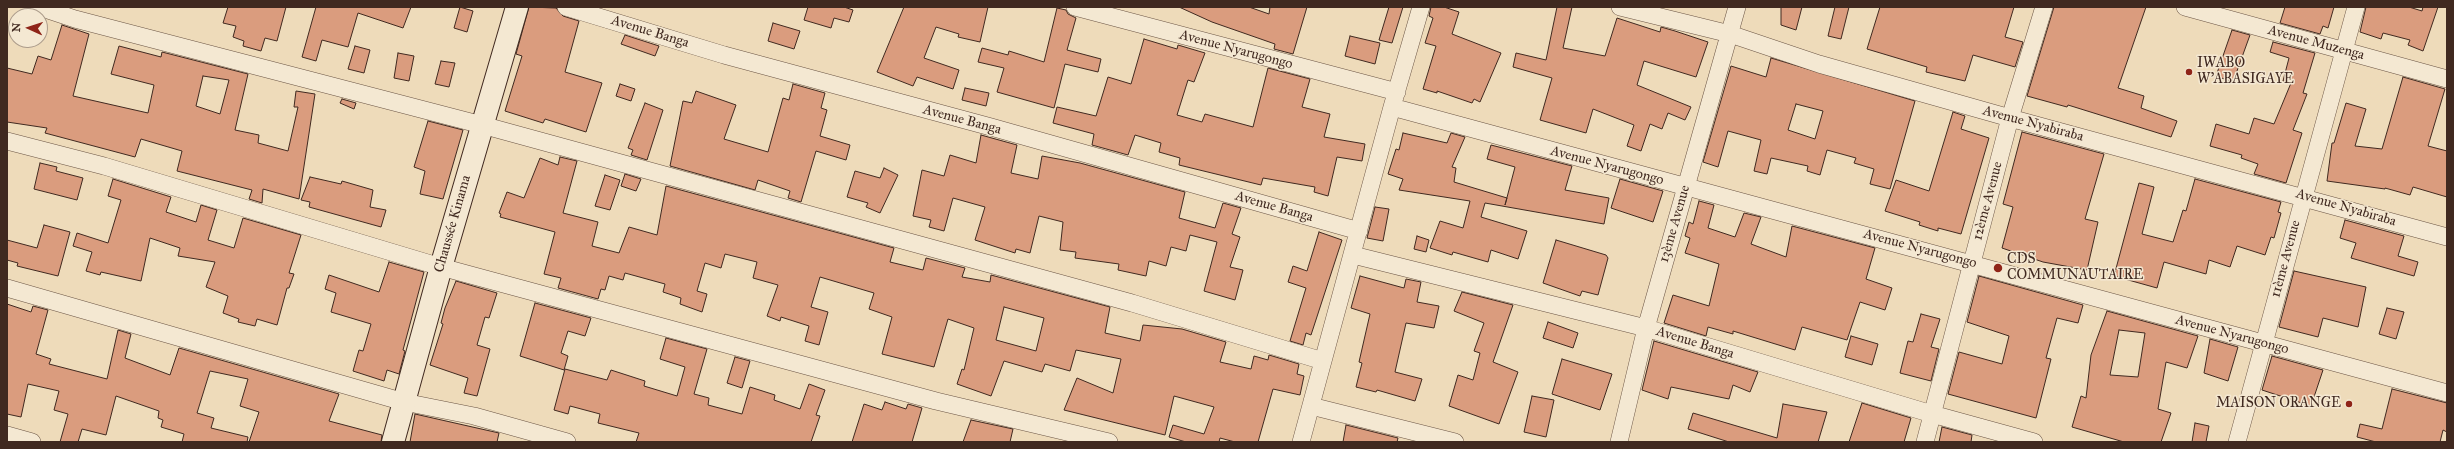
<!DOCTYPE html>
<html>
<head>
<meta charset="utf-8">
<style>
  body { margin:0 }
  #map { position:relative; width:2454px; height:449px; overflow:hidden; background:#eedbba; font-family:"IM FELL Great Primer",serif }
  canvas { display:block }
  .frame { position:absolute; inset:0; border:8px solid #402920; pointer-events:none }
  .north { position:absolute; left:8px; top:8px; width:40px; height:40px; box-sizing:border-box; background:#f4e8d2; border:1px solid #ac9c8b; border-radius:50%; rotate:273deg; font-size:11px; font-weight:700; line-height:16px; text-align:center; color:#402920 }
  .north::after { content:''; display:block; margin:auto; width:14px; height:18px; background:#8f2418; clip-path:polygon(50% 0,100% 100%,50% 72%,0 100%) }
</style>
</head>
<body>
<div id="map">
<canvas width="2454" height="449"></canvas>
<div class="frame"></div>
<div class="north">N</div>
</div>
<script>
const c = document.querySelector('canvas').getContext('2d');
c.lineJoin = 'round';
function paint(path, color) { c.fillStyle = color; c.fill(path, 'evenodd'); }
const poly = rows => new Path2D(rows.map(r => 'M' + r).join(''));
function strokePath(path, color, width, dash) { c.strokeStyle = color; c.lineWidth = width; c.lineCap = dash ? 'butt' : 'round'; c.setLineDash(dash || []); c.stroke(path); }
function drawText(font, color, halo, rows, align = 'center') {
  c.font = font + ' "IM FELL Great Primer",serif'; c.lineWidth = 3; c.setLineDash([]); c.textBaseline = 'middle'; c.strokeStyle = halo; c.fillStyle = color; for (const [text, x, y, turn = 0] of rows) {
    c.save(); c.translate(x, y); c.rotate((+turn || 0) * Math.PI / 180); c.textAlign = isNaN(turn) ? turn : align; if (halo) c.strokeText(text, 0, 0); c.fillText(text, 0, 0); c.restore();
  }
}
const building = poly([
  [228,7,286,7,277,41,265,38,261,51,243,46,244,41,233,37,236,26,223,23,228,7],
  [316,7,411,7,403,28,358,13,348,47,322,40,316,61,302,57,316,7],
  [460,7,473,11,467,32,454,28,460,7],
  [529,7,556,8,563,16,579,21,565,72,602,83,586,132,545,119,543,123,505,111,522,56,516,54,529,7],
  [808,7,844,7,853,10,849,22,834,18,831,28,804,20,808,7],
  [904,7,988,7,980,42,958,37,959,34,936,27,924,58,959,70,953,89,917,77,913,86,877,72,904,7],
  [1179,7,1249,7,1269,14,1270,7,1307,7,1293,54,1274,49,1275,44,1212,22,1179,7],
  [1389,7,1403,7,1392,43,1379,40,1389,7],
  [1431,7,1444,7,1459,12,1452,34,1501,53,1480,102,1474,99,1472,103,1437,91,1437,93,1423,89,1436,46,1425,43,1433,18,1429,16,1431,7],
  [1557,7,1572,7,1563,48,1605,56,1617,18,1660,32,1661,27,1675,31,1708,42,1696,77,1644,61,1637,85,1691,107,1685,120,1668,113,1662,129,1650,124,1641,151,1627,146,1634,125,1593,109,1586,133,1540,120,1552,78,1513,67,1516,53,1546,60,1557,7],
  [1781,7,1802,7,1796,30,1781,25,1781,7],
  [1835,7,1849,7,1841,39,1828,36,1835,7],
  [1880,7,2014,7,2005,37,2023,42,2015,67,1973,55,1965,81,1926,72,1927,67,1867,49,1880,7],
  [2054,7,2146,7,2118,88,2144,96,2141,108,2177,121,2171,137,2068,105,2067,107,2027,96,2054,7],
  [2285,7,2334,7,2328,28,2323,26,2320,34,2280,23,2285,7],
  [2366,7,2409,7,2422,11,2423,7,2438,7,2423,51,2408,45,2410,40,2383,33,2381,39,2360,32,2366,7],
  [1057,8,1066,10,1068,14,1076,18,1067,50,1101,59,1098,72,1065,64,1054,108,997,92,1004,68,978,62,982,48,1008,55,1009,51,1044,62,1057,8],
  [773,23,800,31,794,49,768,41,773,23],
  [62,25,89,34,73,96,148,113,154,85,111,74,119,46,161,57,162,52,248,74,235,130,259,135,258,143,288,151,298,107,294,107,296,91,315,94,299,199,263,189,262,203,249,199,252,190,177,171,182,151,141,139,135,157,45,133,47,128,7,122,7,68,32,74,38,56,51,60,62,25],
  [203,76,229,80,220,114,196,106,203,76],
  [2232,30,2250,35,2233,82,2216,76,2232,30],
  [625,35,659,46,655,56,621,44,625,35],
  [1350,36,1380,43,1375,64,1345,56,1350,36],
  [1144,39,1177,49,1178,45,1205,53,1194,82,1188,80,1177,115,1202,122,1205,114,1253,127,1268,68,1310,79,1302,107,1330,114,1324,137,1365,144,1362,161,1337,157,1328,196,1314,192,1315,187,1263,178,1261,185,1179,165,1180,158,1159,152,1161,143,1135,135,1128,155,1092,145,1094,134,1053,123,1057,107,1096,116,1108,77,1131,84,1144,39],
  [2273,42,2315,53,2303,93,2307,94,2293,130,2302,133,2286,183,2254,174,2258,164,2241,158,2242,155,2210,146,2216,124,2249,134,2254,118,2274,124,2291,83,2283,81,2289,58,2270,52,2273,42],
  [355,46,370,50,364,73,348,69,355,46],
  [398,53,414,56,409,81,394,78,398,53],
  [1771,58,1915,101,1890,189,1870,184,1874,169,1854,163,1856,158,1827,150,1820,175,1807,171,1808,166,1771,158,1767,174,1754,171,1761,140,1728,131,1718,167,1703,162,1731,66,1766,77,1771,58],
  [1796,104,1823,111,1815,139,1788,130,1796,104],
  [441,61,455,63,449,87,435,84,441,61],
  [2403,77,2445,89,2428,146,2447,151,2447,197,2413,187,2410,195,2385,188,2385,189,2327,181,2332,143,2334,143,2346,103,2366,109,2355,146,2382,149,2403,77],
  [620,84,635,89,631,101,616,96,620,84],
  [793,84,825,93,821,108,827,110,820,136,850,145,846,160,816,151,801,202,788,198,790,191,758,180,755,190,670,166,683,101,692,103,696,91,736,105,724,139,768,152,783,98,789,100,793,84],
  [965,88,989,93,986,106,962,100,965,88],
  [342,99,356,103,354,109,340,103,342,99],
  [645,103,663,110,647,160,631,155,633,150,628,148,645,103],
  [1953,112,1965,116,1961,129,1989,138,1961,234,1938,228,1938,231,1919,225,1920,222,1885,211,1896,180,1929,191,1953,112],
  [428,121,463,130,443,199,420,194,425,171,414,167,428,121],
  [2022,132,2104,154,2085,219,2098,222,2087,270,2043,262,2002,248,2013,207,2003,204,2022,132],
  [1403,133,1447,143,1451,133,1465,137,1452,167,1456,168,1454,182,1507,198,1505,205,1515,167,1487,159,1491,145,1572,166,1565,190,1609,198,1604,224,1485,203,1481,217,1527,231,1518,259,1491,250,1488,262,1453,252,1452,255,1430,248,1440,221,1463,228,1470,201,1399,190,1403,179,1388,174,1396,149,1399,150,1403,133],
  [981,135,1017,145,1011,173,1038,179,1042,156,1080,163,1185,192,1179,218,1215,228,1223,203,1241,208,1232,234,1240,237,1230,267,1243,270,1235,300,1204,291,1217,242,1190,235,1186,251,1171,247,1166,266,1149,261,1146,276,1118,270,1119,264,1075,258,1076,252,1060,250,1063,222,1039,216,1030,253,1016,249,1015,253,975,240,985,207,953,198,944,231,929,227,931,220,913,216,922,170,944,176,950,155,976,163,981,135],
  [560,157,577,161,563,213,598,222,592,246,619,253,629,227,657,235,666,186,894,248,890,262,923,270,926,258,965,268,962,277,990,282,991,275,1110,307,1105,333,1140,341,1143,325,1182,329,1226,342,1220,362,1251,369,1254,356,1268,360,1269,355,1299,364,1297,374,1304,376,1300,395,1273,389,1258,442,1235,442,1220,438,1219,442,1186,442,1169,437,1173,425,1204,434,1214,407,1174,396,1165,435,1064,410,1077,378,1113,393,1121,359,1076,350,1070,371,1045,364,1042,372,1004,361,991,396,957,384,962,369,964,370,974,328,948,319,934,367,882,354,892,317,869,309,874,293,820,277,811,307,828,312,819,345,805,341,809,326,781,317,780,321,767,316,778,285,753,278,757,262,725,254,721,268,705,263,697,291,707,294,702,312,680,304,681,298,663,292,665,284,625,273,623,280,609,276,605,290,601,289,598,299,558,288,561,278,544,274,555,232,500,217,501,214,499,213,507,192,524,198,540,158,558,165,560,157],
  [1004,307,1044,318,1036,351,996,340,1004,307],
  [40,163,57,167,56,171,83,178,77,200,34,189,40,163],
  [884,168,898,175,880,213,866,207,868,203,847,197,855,171,880,178,884,168],
  [625,174,641,179,636,191,621,186,625,174],
  [605,175,620,180,610,210,595,206,605,175],
  [310,177,341,184,342,181,373,190,370,207,386,210,381,227,309,207,310,202,301,200,310,177],
  [113,179,171,197,166,212,196,222,201,205,217,210,208,240,234,248,243,218,301,235,289,273,294,274,289,288,287,288,277,325,257,319,255,326,238,322,239,319,223,313,228,296,206,287,215,262,178,256,180,248,150,238,141,281,101,272,100,275,86,271,92,252,73,246,77,233,108,243,121,200,108,196,113,179],
  [1620,179,1663,191,1653,222,1611,208,1620,179],
  [2195,179,2281,202,2278,212,2281,213,2274,238,2271,237,2265,255,2237,246,2230,267,2209,260,2206,274,2164,262,2157,288,2114,276,2139,183,2154,187,2142,234,2173,242,2183,210,2186,211,2195,179],
  [1699,201,1714,205,1708,228,1735,237,1744,213,1761,217,1751,244,1786,257,1792,226,1875,248,1866,279,1892,288,1885,310,1860,302,1847,340,1802,327,1795,350,1733,331,1733,334,1708,327,1706,336,1664,323,1673,295,1709,306,1719,264,1685,253,1690,238,1685,236,1689,222,1693,224,1699,201],
  [1375,207,1389,209,1383,241,1367,238,1375,207],
  [2345,220,2404,236,2398,256,2418,262,2414,276,2351,258,2356,243,2340,238,2345,220],
  [44,225,70,232,58,276,17,266,18,263,7,260,7,240,37,248,44,225],
  [1319,232,1342,240,1311,335,1306,333,1303,345,1290,341,1306,288,1288,282,1293,266,1307,271,1319,232],
  [1417,236,1429,240,1426,252,1414,249,1417,236],
  [1556,240,1606,255,1608,258,1598,295,1582,291,1580,296,1543,283,1556,240],
  [389,262,424,272,403,350,405,351,399,374,387,370,384,381,353,371,359,350,363,351,371,324,331,312,336,293,325,289,329,275,379,292,389,262],
  [2294,271,2366,287,2358,327,2323,318,2318,337,2279,327,2294,271],
  [1360,276,1404,288,1406,279,1421,282,1417,302,1439,306,1434,328,1406,323,1395,372,1422,379,1415,401,1377,390,1376,392,1356,387,1362,363,1359,362,1370,314,1351,308,1360,276],
  [1979,276,2083,305,2078,323,2057,318,2046,358,2051,359,2036,418,1948,394,1959,352,2002,364,2009,336,1967,322,1979,276],
  [456,281,497,293,489,318,485,317,477,345,490,349,477,396,464,393,468,378,430,365,443,324,441,323,445,308,456,281],
  [1462,292,1513,305,1493,362,1518,372,1499,424,1449,406,1458,375,1473,380,1480,353,1474,351,1484,323,1454,311,1462,292],
  [535,303,591,318,585,336,568,331,561,353,568,356,564,370,520,356,535,303],
  [7,304,31,312,33,306,48,310,36,354,51,359,49,364,107,379,118,330,131,334,125,358,170,375,179,348,339,394,329,421,382,435,381,442,249,442,259,412,240,406,248,379,210,371,197,413,214,418,211,428,248,437,247,442,182,442,184,434,161,427,163,420,158,418,159,411,116,396,106,435,82,429,78,442,60,442,68,414,54,410,59,391,28,384,21,417,7,414,7,304],
  [2387,308,2404,312,2396,339,2379,334,2387,308],
  [2107,311,2198,336,2187,368,2166,362,2158,409,2171,413,2161,442,2124,442,2072,427,2081,396,2086,398,2091,355,2107,311],
  [2119,330,2145,333,2138,377,2110,375,2119,330],
  [1921,314,1940,319,1931,347,1939,349,1931,381,1900,373,1908,341,1913,342,1921,314],
  [1548,322,1578,333,1573,348,1543,338,1548,322],
  [1851,336,1878,344,1872,365,1845,357,1851,336],
  [666,338,707,349,694,394,709,398,708,405,742,414,750,387,775,395,774,400,800,409,809,384,825,390,816,415,820,416,811,442,636,442,639,433,598,423,600,414,570,406,568,414,554,410,565,369,607,380,611,370,645,381,644,386,677,396,685,367,660,359,666,338],
  [2210,339,2238,347,2228,381,2204,373,2210,339],
  [1654,341,1758,372,1750,392,1733,385,1729,399,1671,387,1668,399,1642,390,1654,341],
  [2272,356,2323,370,2311,406,2262,390,2272,356],
  [735,357,750,361,742,388,727,383,735,357],
  [1562,359,1612,374,1600,410,1552,394,1562,359],
  [2392,389,2447,403,2447,432,2443,430,2440,442,2376,442,2357,437,2360,424,2382,429,2392,389],
  [1532,396,1554,400,1546,437,1524,432,1532,396],
  [885,402,906,409,908,404,922,408,912,442,852,442,864,404,882,410,885,402],
  [1862,403,1911,418,1904,442,1849,442,1862,403],
  [1783,404,1827,412,1818,442,1729,442,1688,429,1693,413,1777,438,1783,404],
  [415,414,499,433,497,442,410,442,415,414],
  [971,420,1013,429,1010,442,963,442,971,420],
  [2195,423,2209,426,2206,442,2192,442,2195,423],
  [1346,425,1398,438,1397,442,1343,442,1346,425],
  [1942,427,1972,435,1971,442,1939,442,1942,427]
]);
paint(building, '#da9c7e');
strokePath(building, '#402920', 1);
const street = poly([
  [39,7,75,19,482,125,1132,303,1323,361],
  [566,7,724,55,991,127,1359,231],
  [1075,7,1397,92],
  [1620,7,1730,34,1819,64,2010,118,2447,237],
  [2185,7,2447,79],
  [1392,107,2447,393],
  [7,141,104,166,441,267,936,401,1109,442],
  [1353,255,1646,328,1932,414,2034,442],
  [7,288,404,402,474,416,567,442],
  [1311,406,1455,442],
  [7,435,32,442],
  [1301,442,1392,107,1421,7],
  [1619,442,1646,328,1737,7],
  [1925,442,2010,118,2044,7],
  [2237,442,2356,7]
]);
const secondary = poly([
  [393,442,441,267,517,7]
]);
strokePath(street, '#6c5646', 18);
strokePath(secondary, '#402920', 24);
strokePath(street, '#f4e8d2', 17);
strokePath(secondary, '#f4e8d2', 22);
for (const [x, y, r, color] of [
  [2189,72,4,"#8f2418"],
  [1998,268,5,"#8f2418"],
  [2349,404,4,"#8f2418"]
]) { const dot = new Path2D(); dot.arc(x, y, r, 0, 2 * Math.PI); c.fillStyle = color; c.fill(dot); strokePath(dot, '#f4e8d2', 1.5); }
drawText('14px', '#402920', '#f4e8d2', [
  ["Avenue Banga",650,32,17],
  ["Avenue Muzenga",2316,43,15],
  ["Avenue Nyarugongo",1236,50,15],
  ["Avenue Banga",962,120,15],
  ["Avenue Nyabiraba",2033,124,15],
  ["Avenue Nyarugongo",1607,166,15],
  ["12ème Avenue",1988,201,-75],
  ["Avenue Banga",1274,207,16],
  ["Avenue Nyabiraba",2346,208,16],
  ["Chaussée Kinama",453,224,-74],
  ["13ème Avenue",1675,224,-74],
  ["Avenue Nyarugongo",1920,249,15],
  ["11ème Avenue",2286,259,-75],
  ["Avenue Nyarugongo",2232,335,15],
  ["Avenue Banga",1695,343,17]
]);
drawText('14px', '#402920', '#f4e8d2', [
  ["IWABO",2197,64],
  ["W'ABASIGAYE",2197,80],
  ["CDS",2007,260],
  ["COMMUNAUTAIRE",2007,276],
  ["MAISON ORANGE",2341,404,"right"]
], 'left');
</script>
</body>
</html>
